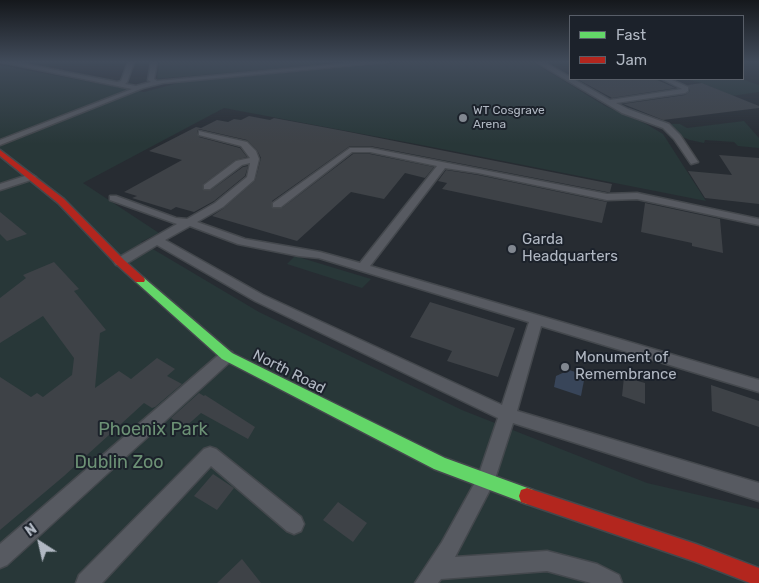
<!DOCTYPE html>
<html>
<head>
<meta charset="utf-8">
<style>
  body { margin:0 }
  #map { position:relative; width:759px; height:583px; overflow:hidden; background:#272c32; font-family:Rubik,sans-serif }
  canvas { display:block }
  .legend { position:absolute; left:569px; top:15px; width:175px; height:65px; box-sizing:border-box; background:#1c222b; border:1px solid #585e68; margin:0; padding:6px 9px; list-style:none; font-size:15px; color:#b1b8c3 }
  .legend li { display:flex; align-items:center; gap:10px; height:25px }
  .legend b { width:25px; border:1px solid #585e68 }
  .north { position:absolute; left:15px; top:518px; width:50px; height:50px; -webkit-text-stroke:4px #1c222b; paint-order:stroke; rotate:325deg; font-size:14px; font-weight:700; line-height:20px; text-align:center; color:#b1b8c3 }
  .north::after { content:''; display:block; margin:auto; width:18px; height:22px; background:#b1b8c3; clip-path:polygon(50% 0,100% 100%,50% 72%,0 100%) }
</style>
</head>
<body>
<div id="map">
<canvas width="759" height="583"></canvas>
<ul class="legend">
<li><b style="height:6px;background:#63d668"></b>Fast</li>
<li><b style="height:6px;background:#b3261e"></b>Jam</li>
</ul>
<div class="north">N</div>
</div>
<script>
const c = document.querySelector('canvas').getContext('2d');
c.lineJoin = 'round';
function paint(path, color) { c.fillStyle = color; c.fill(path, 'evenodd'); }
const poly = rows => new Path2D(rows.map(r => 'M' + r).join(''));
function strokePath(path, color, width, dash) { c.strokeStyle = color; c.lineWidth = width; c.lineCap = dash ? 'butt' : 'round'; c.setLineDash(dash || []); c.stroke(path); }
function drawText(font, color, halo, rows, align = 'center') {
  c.font = font + ' Rubik,sans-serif'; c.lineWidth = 4; c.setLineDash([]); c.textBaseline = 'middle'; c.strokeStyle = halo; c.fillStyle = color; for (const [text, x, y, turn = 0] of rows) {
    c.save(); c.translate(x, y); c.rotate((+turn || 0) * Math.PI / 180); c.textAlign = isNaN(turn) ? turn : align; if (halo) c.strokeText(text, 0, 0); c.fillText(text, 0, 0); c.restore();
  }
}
paint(poly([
  [159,62,315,62,317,65,157,79],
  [404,62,533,62,607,107,646,124,663,134,706,201,432,147,224,108,83,183,159,233,141,242,259,312,462,410,647,483,759,509,759,583,0,583,0,65,144,92,182,82],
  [684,79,742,79,759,85,759,92,732,96,702,83],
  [744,121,759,138,759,148,738,146,734,142,705,140,704,143,690,140,680,136,671,124,680,124,687,128],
  [295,256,371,279,362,288,287,264]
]), '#283738');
paint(poly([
  [569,370,585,375,581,396,554,387,556,376]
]), '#384559');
paint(poly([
  [577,79,655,79,676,88,612,98],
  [702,83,759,106,759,108,663,120,623,104,685,95,690,91,688,85],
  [249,116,270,120,274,118,344,131,612,184,610,192,607,192,370,146,350,146,272,201,272,208,282,208,353,154,370,154,434,167,425,178,405,173,384,199,351,192,297,241,212,216,224,208,255,181,261,158,257,150,247,140,199,129,197,131,199,137,240,148,247,157,235,160,203,184,203,190,211,190,243,167,248,166,245,176,214,201,194,212,176,207,171,210,132,198,137,196,124,192,182,160,149,151,196,127,201,128,217,120,228,122,234,119,241,120],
  [719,155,759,158,759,204,705,198,688,171,732,175],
  [446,170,478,175,607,202,602,223,442,189,447,183,438,181],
  [645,203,720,219,723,253,692,246,692,243,641,232],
  [0,212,27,234,7,241,0,234],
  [54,262,79,289,74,291,106,330,100,333,95,388,119,371,131,379,157,358,175,369,167,376,182,384,155,407,152,408,144,403,64,476,0,530,0,377,31,397,37,393,43,397,72,375,74,358,43,316,0,343,0,298,26,278,23,275],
  [430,302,515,328,498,377,447,361,452,351,410,337],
  [624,377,645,383,645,404,622,396],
  [711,385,759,401,759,427,712,411],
  [199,393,204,396,205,395,255,427,248,439,201,413,184,428,171,418],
  [213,474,234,488,217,510,194,496],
  [338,502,367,523,353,542,323,520],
  [242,559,261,583,217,583]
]), '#3e4247');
const lane = poly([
  [1,62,15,62,117,82,121,81,128,62,134,62,127,82,125,84,136,86,151,82,148,80,151,62,157,62,154,79,157,81,361,62,388,62,163,83,143,88,0,145,0,140,132,89,1,62],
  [536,62,544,62,610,100,682,89,662,79,670,79,688,87,688,91,685,93,616,103,628,109,669,124,680,135,698,162,691,164,674,139,663,128,622,113,536,62],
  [199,131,247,142,256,151,259,159,254,180,223,207,197,222,245,239,320,252,360,263,437,166,370,152,352,152,281,207,273,207,273,203,350,148,370,148,607,194,637,193,759,219,759,225,637,199,607,200,478,173,445,168,370,266,759,380,759,392,541,326,517,411,759,483,759,501,513,423,494,482,455,557,547,551,597,564,619,575,622,583,591,583,547,571,441,579,438,583,415,583,442,542,478,477,498,418,255,301,157,245,124,265,116,265,114,262,116,259,177,224,110,200,110,196,116,196,176,218,187,219,215,203,247,177,250,163,242,165,210,189,204,189,204,185,236,161,250,158,241,146,199,135,199,131],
  [190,226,238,244,299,256,319,258,529,322,502,405,263,295,165,240,190,226],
  [31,174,36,177,34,179,0,190,0,184,31,174],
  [227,351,232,352,234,356,232,360,7,565,0,568,0,544,222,352,227,351],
  [210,447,216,449,301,517,304,524,301,531,294,534,287,531,211,466,102,583,76,583,79,575,204,449,210,447]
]);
const fast = poly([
  [140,277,144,278,232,353,445,458,533,490,535,496,533,502,527,504,434,469,222,359,136,282,135,280,136,278,140,277]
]);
const jam = poly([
  [0,150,64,199,124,260,144,278,145,280,144,282,136,282,116,264,58,203,0,156,0,150],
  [527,488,696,544,759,568,759,583,750,583,696,562,521,502,519,496,521,490,527,488]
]);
strokePath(lane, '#44484d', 3);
strokePath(fast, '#44484d', 3);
strokePath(jam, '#44484d', 3);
paint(lane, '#575a61');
paint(fast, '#63d668');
paint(jam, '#b3261e');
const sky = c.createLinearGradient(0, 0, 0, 144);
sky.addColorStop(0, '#15181c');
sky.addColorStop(0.43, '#414b5a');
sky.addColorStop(1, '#414b5a00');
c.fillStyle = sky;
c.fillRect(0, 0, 759, 144);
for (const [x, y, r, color] of [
  [463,118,5,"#818790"],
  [512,249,5,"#818790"],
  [565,367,5,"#818790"]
]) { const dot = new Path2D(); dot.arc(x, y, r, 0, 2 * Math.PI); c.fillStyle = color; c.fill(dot); strokePath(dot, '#1c222b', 2); }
drawText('12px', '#b1b8c3', '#1c222b', [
  ["WT Cosgrave",473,111],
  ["Arena",473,125]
], 'left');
drawText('15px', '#b1b8c3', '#1c222b', [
  ["Garda",522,240],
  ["Headquarters",522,257],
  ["Monument of",575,358],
  ["Remembrance",575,375]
], 'left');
drawText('15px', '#b1b8c3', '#1c222b', [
  ["North Road",289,372,27]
]);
drawText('18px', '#6c9175', '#1c222b', [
  ["Phoenix Park",153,430],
  ["Dublin Zoo",119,463]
]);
</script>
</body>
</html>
